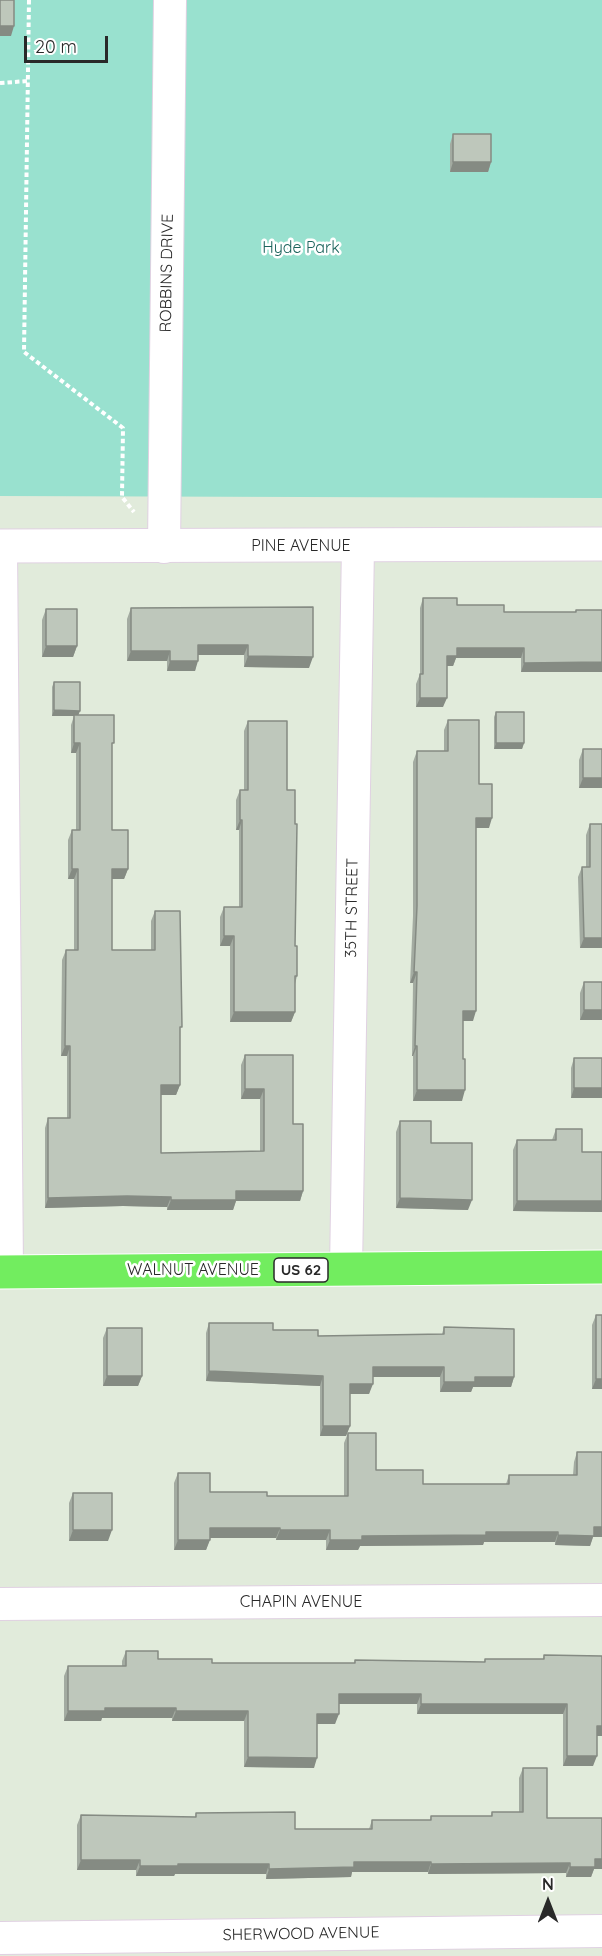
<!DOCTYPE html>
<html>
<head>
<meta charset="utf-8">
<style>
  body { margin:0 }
  #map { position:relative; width:602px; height:1956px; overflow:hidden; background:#e1ebdb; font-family:Quicksand,sans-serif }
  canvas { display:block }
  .north { position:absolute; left:518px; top:1872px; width:60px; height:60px; -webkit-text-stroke:4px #fff; paint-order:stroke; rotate:0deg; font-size:16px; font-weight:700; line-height:24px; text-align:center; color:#292929 }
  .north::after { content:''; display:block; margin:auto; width:21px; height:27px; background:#292929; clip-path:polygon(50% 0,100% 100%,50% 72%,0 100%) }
  .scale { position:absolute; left:24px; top:36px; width:84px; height:27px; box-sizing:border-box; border:3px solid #292929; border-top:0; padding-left:8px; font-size:18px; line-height:21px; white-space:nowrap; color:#292929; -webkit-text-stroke:4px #fff; paint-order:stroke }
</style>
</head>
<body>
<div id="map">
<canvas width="602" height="1956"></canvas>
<div class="north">N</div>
<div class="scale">20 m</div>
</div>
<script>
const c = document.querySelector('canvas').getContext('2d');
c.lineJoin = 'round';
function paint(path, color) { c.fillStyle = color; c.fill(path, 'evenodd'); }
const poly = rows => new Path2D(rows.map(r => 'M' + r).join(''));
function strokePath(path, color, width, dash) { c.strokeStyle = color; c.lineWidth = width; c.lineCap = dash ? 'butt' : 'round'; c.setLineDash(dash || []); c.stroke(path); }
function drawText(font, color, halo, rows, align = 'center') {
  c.font = font + ' Quicksand,sans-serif'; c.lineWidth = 5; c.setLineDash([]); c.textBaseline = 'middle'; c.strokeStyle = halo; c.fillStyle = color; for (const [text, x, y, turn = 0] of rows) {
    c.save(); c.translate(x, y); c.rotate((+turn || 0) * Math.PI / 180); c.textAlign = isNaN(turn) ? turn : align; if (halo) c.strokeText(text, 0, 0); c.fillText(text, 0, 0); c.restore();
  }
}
paint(poly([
  [0,0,602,0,602,498,0,496]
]), '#99e1cf');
const minor = poly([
  [1,546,7,1271],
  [164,547,170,0],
  [346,1269,358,546],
  [0,1604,602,1600],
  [0,1938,602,1931]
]);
const secondary = poly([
  [0,546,602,544]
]);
const primary = poly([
  [0,1272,602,1267]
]);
strokePath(minor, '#e0d1e2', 34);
strokePath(secondary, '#e0d1e2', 35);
strokePath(primary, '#fff', 35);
strokePath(poly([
  [29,0,24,352,123,428,122,497,134,512],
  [0,83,28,81]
]), '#fff', 4, [4.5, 3]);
strokePath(minor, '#fff', 32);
strokePath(secondary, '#fff', 33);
strokePath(primary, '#72ed5f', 33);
paint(poly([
  [453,134,491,162,488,172,450,172,450,144],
  [423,598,457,605,504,612,575,612,576,610,602,610,602,672,521,672,521,658,456,658,453,666,447,666,443,707,416,707,416,684,420,674,420,608],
  [313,607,309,668,244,667,244,655,198,655,195,671,167,671,167,661,127,661,127,619,131,608],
  [46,609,77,646,73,657,42,657,42,620],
  [54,682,78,715,112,749,112,830,128,869,124,879,112,879,112,950,151,950,151,921,155,911,180,1032,180,1085,176,1095,161,1095,161,1153,260,1151,260,1099,241,1099,241,1065,245,1055,293,1124,303,1191,300,1201,236,1201,233,1210,167,1210,167,1207,123,1206,45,1208,45,1128,48,1118,67,1118,67,1056,61,1056,62,960,66,950,74,950,74,879,68,879,68,840,72,830,76,830,76,753,71,753,71,725,74,716,52,716,52,687],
  [496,712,524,743,522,749,494,749,494,717],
  [448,720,479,784,489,828,476,828,473,1021,463,1021,462,1101,413,1101,413,1056,412,1056,413,983,410,983,413,916,413,762,417,751,444,751,444,730],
  [248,721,287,790,295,946,297,976,295,984,295,1012,291,1022,230,1022,230,946,220,946,220,917,224,907,239,907,239,830,236,830,236,800,240,790,244,790,244,731],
  [583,749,602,788,579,788,579,760],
  [590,824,602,948,580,948,578,877,582,867,586,867,586,835],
  [584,982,602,1020,580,1020,580,993],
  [574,1058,602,1098,571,1098,571,1068],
  [400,1121,468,1210,396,1208,396,1132],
  [556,1129,582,1152,602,1152,602,1212,513,1211,513,1150,517,1140,552,1140],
  [596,1315,602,1389,592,1389,592,1325],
  [209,1323,318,1336,442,1334,444,1327,514,1377,511,1387,473,1387,471,1392,440,1392,440,1377,373,1377,369,1394,350,1394,350,1426,346,1436,320,1436,320,1386,206,1381,206,1333],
  [107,1328,142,1376,138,1386,103,1386,103,1338],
  [348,1433,376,1470,423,1484,506,1484,509,1475,573,1475,574,1462,577,1452,602,1537,593,1537,590,1546,555,1545,555,1542,484,1542,483,1545,360,1546,358,1550,326,1550,326,1540,276,1540,276,1538,210,1538,206,1550,174,1550,174,1483,178,1473,210,1492,267,1496,344,1496,344,1443],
  [73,1493,108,1541,69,1541,69,1503],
  [126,1651,158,1659,212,1663,354,1663,355,1660,484,1662,485,1659,543,1659,544,1655,602,1736,597,1736,593,1766,563,1766,563,1714,417,1714,417,1704,339,1704,335,1724,317,1724,314,1768,244,1767,244,1721,172,1721,172,1718,102,1718,101,1721,64,1721,64,1676,68,1666,122,1666,122,1661],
  [523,1768,547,1818,602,1818,602,1869,594,1869,591,1877,566,1877,566,1873,428,1874,428,1872,352,1872,351,1877,266,1879,266,1874,175,1874,174,1876,136,1876,136,1870,77,1870,77,1825,81,1815,195,1817,196,1813,295,1829,369,1829,372,1820,430,1820,431,1816,491,1816,492,1812,519,1812,519,1778]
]), '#a3aba1');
paint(poly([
  [0,26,14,26,11,36,0,36],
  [453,162,491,162,488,172,450,172],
  [198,645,248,645,244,655,195,655],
  [46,646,77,646,73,657,42,657],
  [457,648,524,648,521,658,456,658,453,666,443,666,447,656],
  [131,651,170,651,167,661,127,661],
  [248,656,313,657,309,668,244,667],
  [170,661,198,661,195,671,167,671],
  [602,662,602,672,521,672,524,663],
  [420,698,447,698,443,707,416,707],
  [54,710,80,711,78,716,52,716],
  [74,743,80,743,76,753,71,753],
  [496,743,524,743,522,749,494,749],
  [583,778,602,778,602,788,579,788],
  [476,818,492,818,489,828,473,828],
  [240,820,242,820,239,830,236,830],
  [72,869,78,869,74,879,68,879],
  [112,869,128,869,124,879,108,879],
  [224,936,234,936,230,946,220,946],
  [584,938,602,938,602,948,580,948],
  [414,972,417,972,413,983,410,983],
  [584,1010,602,1010,602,1020,580,1020],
  [463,1011,476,1011,473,1021,459,1021],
  [234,1012,295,1012,291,1022,230,1022],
  [65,1046,70,1046,67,1056,61,1056],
  [415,1046,417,1046,413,1056,412,1056],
  [161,1085,180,1085,176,1095,157,1095],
  [574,1088,602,1088,602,1098,571,1098],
  [245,1089,264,1089,260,1099,241,1099],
  [417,1090,465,1090,462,1101,413,1101],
  [236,1191,303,1191,300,1201,236,1201,233,1210,167,1210,171,1200],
  [127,1196,171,1197,167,1207,123,1206,45,1208,48,1198],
  [400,1198,472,1200,468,1210,396,1208],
  [517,1201,602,1201,602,1212,513,1211],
  [373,1367,444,1367,440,1377,369,1377],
  [209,1371,323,1376,320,1386,206,1381],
  [107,1376,142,1376,138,1386,103,1386],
  [475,1377,514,1377,511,1387,473,1387,471,1392,440,1392,444,1382],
  [596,1379,602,1379,602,1389,592,1389],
  [350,1384,373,1384,369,1394,346,1394],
  [323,1426,350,1426,346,1436,320,1436],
  [594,1527,602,1527,602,1537,593,1537,590,1546,555,1545,558,1535],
  [210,1528,280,1528,276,1538,206,1538],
  [73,1530,112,1530,108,1541,69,1541],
  [280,1530,330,1530,326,1540,276,1540],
  [486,1532,558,1532,555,1542,484,1542,483,1545,360,1546,358,1550,326,1550,330,1540,362,1536],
  [178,1540,210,1540,206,1550,174,1550],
  [339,1694,421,1694,417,1704,335,1704],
  [421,1704,567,1704,563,1714,417,1714],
  [105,1708,176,1708,172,1718,102,1718,101,1721,64,1721,68,1711],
  [176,1711,248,1711,244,1721,172,1721],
  [317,1714,339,1714,335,1724,314,1724],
  [597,1726,602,1726,602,1736,593,1736],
  [567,1756,597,1756,593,1766,563,1766],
  [248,1757,317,1758,314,1768,244,1767],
  [595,1859,602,1859,602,1869,594,1869,591,1877,566,1877,570,1867],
  [81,1860,140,1860,136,1870,77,1870],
  [354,1862,431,1862,428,1872,352,1872,351,1877,266,1879,269,1869],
  [570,1863,566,1873,428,1874,431,1864],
  [178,1864,269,1864,266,1874,175,1874,174,1876,136,1876,140,1866]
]), '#858b83');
const building = poly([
  [0,0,14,0,14,26,0,26,0,0],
  [453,134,491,134,491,162,453,162,453,134],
  [423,598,457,598,457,605,504,605,504,612,576,612,576,610,602,610,602,662,524,663,524,648,457,648,457,656,447,656,447,698,420,698,420,674,423,674,423,598],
  [313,607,313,657,248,656,248,645,198,645,198,661,170,661,170,651,131,651,131,608,313,607],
  [46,609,77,609,77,646,46,646,46,609],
  [54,682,80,682,80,711,54,710,54,682],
  [496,712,524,712,524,743,496,743,496,712],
  [74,715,114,715,114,743,112,743,112,830,128,830,128,869,112,869,112,950,155,950,155,911,180,911,182,1027,180,1027,180,1085,161,1085,161,1153,264,1151,264,1089,245,1089,245,1055,293,1055,293,1124,303,1124,303,1191,236,1191,236,1200,171,1200,171,1197,127,1196,48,1198,48,1118,70,1118,70,1046,65,1046,66,950,78,950,78,869,72,869,72,830,80,830,80,743,74,743,74,715],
  [448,720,479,720,479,784,492,784,492,818,476,818,476,1011,463,1011,463,1059,465,1059,465,1090,417,1090,417,1046,415,1046,417,972,414,972,417,906,417,751,448,751,448,720],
  [248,721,287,721,287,790,295,790,295,824,297,824,295,946,297,946,297,976,295,976,295,1012,234,1012,234,936,224,936,224,907,242,907,242,820,240,820,240,790,248,790,248,721],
  [583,749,602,749,602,778,583,778,583,749],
  [590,824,602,824,602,938,584,938,582,867,590,867,590,824],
  [584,982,602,982,602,1010,584,1010,584,982],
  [574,1058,602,1058,602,1088,574,1088,574,1058],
  [400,1121,431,1121,431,1143,472,1143,472,1200,400,1198,400,1121],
  [556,1129,582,1129,582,1152,602,1152,602,1201,517,1201,517,1140,556,1140,556,1129],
  [596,1315,602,1315,602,1379,596,1379,596,1315],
  [209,1323,273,1323,273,1330,318,1330,318,1336,444,1334,444,1327,514,1329,514,1377,475,1377,475,1382,444,1382,444,1367,373,1367,373,1384,350,1384,350,1426,323,1426,323,1376,209,1371,209,1323],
  [107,1328,142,1328,142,1376,107,1376,107,1328],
  [348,1433,376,1433,376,1470,423,1470,423,1484,509,1484,509,1475,577,1475,577,1452,602,1452,602,1527,594,1527,594,1536,558,1535,558,1532,486,1532,486,1535,362,1536,362,1540,330,1540,330,1530,280,1530,280,1528,210,1528,210,1540,178,1540,178,1473,210,1473,210,1492,267,1492,267,1496,348,1496,348,1433],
  [73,1493,112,1493,112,1530,73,1530,73,1493],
  [126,1651,158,1651,158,1659,212,1659,212,1663,355,1663,355,1660,485,1662,485,1659,544,1659,544,1655,602,1656,602,1726,597,1726,597,1756,567,1756,567,1704,421,1704,421,1694,339,1694,339,1714,317,1714,317,1758,248,1757,248,1711,176,1711,176,1708,105,1708,105,1711,68,1711,68,1666,126,1666,126,1651],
  [523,1768,547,1768,547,1818,602,1818,602,1859,595,1859,595,1867,570,1867,570,1863,431,1864,431,1862,354,1862,354,1867,269,1869,269,1864,178,1864,178,1866,140,1866,140,1860,81,1860,81,1815,196,1817,196,1813,295,1812,295,1829,372,1829,372,1820,431,1820,431,1816,492,1816,492,1812,523,1812,523,1768]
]);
paint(building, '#bec7bb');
strokePath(building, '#858b83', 1.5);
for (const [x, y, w] of [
  [301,1270,54]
]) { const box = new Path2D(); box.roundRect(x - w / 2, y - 12, w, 24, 4.5); c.fillStyle = '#fff'; c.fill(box); strokePath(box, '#292929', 1.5); }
drawText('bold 15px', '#292929', null, [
  ["US 62",301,1270]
]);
drawText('16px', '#1b645c', '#fff', [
  ["Hyde Park",301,248]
]);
drawText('16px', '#292929', '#fff', [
  ["ROBBINS DRIVE",167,273,-89],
  ["PINE AVENUE",301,546],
  ["35TH STREET",352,908,-89],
  ["WALNUT AVENUE",193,1270],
  ["CHAPIN AVENUE",301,1602],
  ["SHERWOOD AVENUE",301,1934,-1]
]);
</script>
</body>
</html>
